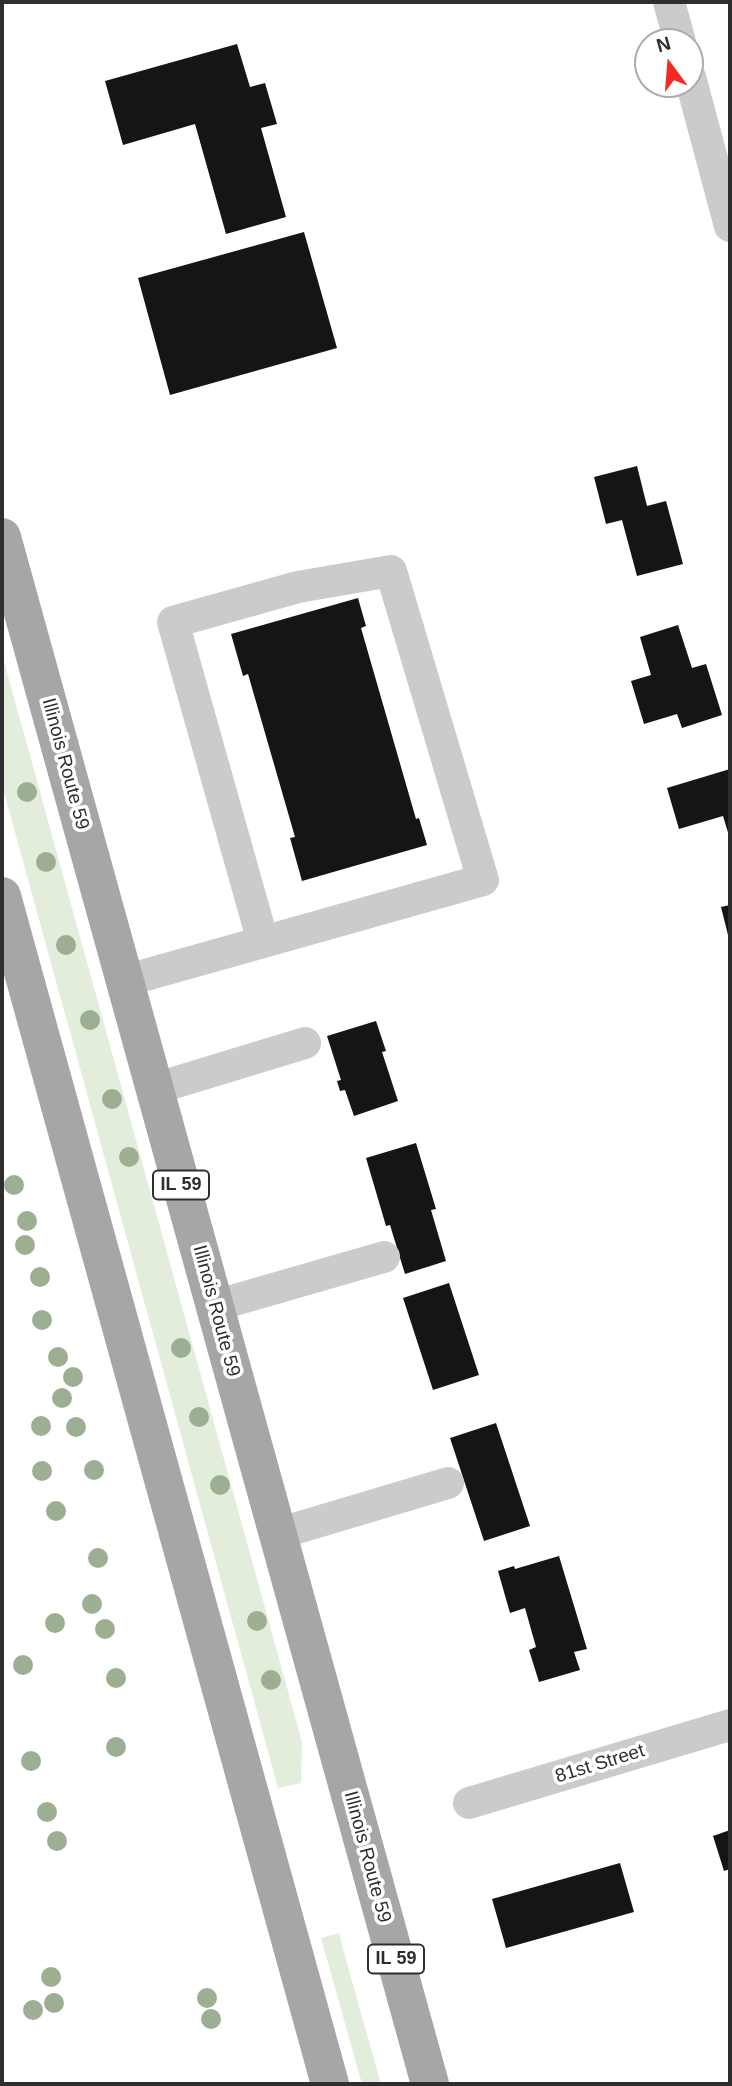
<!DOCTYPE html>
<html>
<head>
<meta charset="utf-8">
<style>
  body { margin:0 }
  #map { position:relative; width:732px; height:2086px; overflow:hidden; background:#fff; font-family:Helvetica,sans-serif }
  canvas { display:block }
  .frame { position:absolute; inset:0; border:4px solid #2e2e2e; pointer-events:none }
  .north { position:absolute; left:634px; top:28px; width:70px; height:70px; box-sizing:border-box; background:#fff; border:2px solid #ababab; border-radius:50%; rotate:344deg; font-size:19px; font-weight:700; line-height:28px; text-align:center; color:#2e2e2e }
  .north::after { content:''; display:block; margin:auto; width:24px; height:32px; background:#f12b24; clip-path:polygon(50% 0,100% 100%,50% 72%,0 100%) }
</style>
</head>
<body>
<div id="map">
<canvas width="732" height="2086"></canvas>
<div class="frame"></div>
<div class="north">N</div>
</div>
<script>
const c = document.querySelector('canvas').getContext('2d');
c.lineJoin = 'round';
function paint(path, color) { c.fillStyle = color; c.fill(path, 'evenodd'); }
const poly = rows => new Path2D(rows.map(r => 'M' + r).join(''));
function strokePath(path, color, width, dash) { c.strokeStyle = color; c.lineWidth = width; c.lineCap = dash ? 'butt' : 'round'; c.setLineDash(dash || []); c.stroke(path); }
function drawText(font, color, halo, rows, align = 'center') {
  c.font = font + ' Helvetica,sans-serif'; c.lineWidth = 7; c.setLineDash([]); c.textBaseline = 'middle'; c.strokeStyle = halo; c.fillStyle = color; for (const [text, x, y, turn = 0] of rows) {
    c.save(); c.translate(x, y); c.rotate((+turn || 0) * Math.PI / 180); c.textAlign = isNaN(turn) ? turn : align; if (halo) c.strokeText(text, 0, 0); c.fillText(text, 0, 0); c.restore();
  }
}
paint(poly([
  [2,654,302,1742,301,1783,278,1788,2,785],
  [339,1933,343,1949,381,2084,362,2084,321,1938]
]), '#e3eddb');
paint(poly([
  [237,44,250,87,265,83,277,124,261,128,286,217,226,234,195,124,123,145,105,81],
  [304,232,337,348,170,395,138,278],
  [637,466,647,506,666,501,683,564,637,576,622,520,606,524,594,477],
  [358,598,366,626,361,628,416,819,419,818,427,845,302,881,290,838,295,837,248,674,243,676,231,634],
  [678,625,692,668,706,664,722,715,682,728,677,714,644,724,631,681,651,675,640,637],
  [730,769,730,839,723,816,679,829,667,788],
  [730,905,730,939,729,939,721,907],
  [376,1021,386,1051,382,1052,398,1101,354,1116,345,1090,340,1091,337,1081,341,1080,327,1036],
  [416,1143,436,1209,431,1210,446,1261,405,1274,390,1225,386,1226,366,1158],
  [449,1283,479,1375,433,1390,403,1298],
  [496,1423,530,1526,484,1541,450,1438],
  [559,1556,587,1649,574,1652,580,1670,539,1682,529,1650,536,1647,525,1608,510,1613,498,1571,514,1566,515,1569],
  [730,1830,730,1869,724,1871,713,1836],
  [620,1863,634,1912,506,1948,492,1899]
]), '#151515');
strokePath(poly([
  [669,2,680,42],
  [690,77,730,226],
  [124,981,263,942,483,880,391,571,298,587,173,622,263,942],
  [154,1089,305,1043],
  [214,1306,384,1257],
  [277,1534,448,1483],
  [469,1803,730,1725]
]), '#cbcbcb', 32);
strokePath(poly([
  [2,537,430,2084],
  [2,896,330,2084]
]), '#a6a6a6', 38);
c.fillStyle = '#9daf92';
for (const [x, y] of [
  [27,792],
  [46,862],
  [66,945],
  [90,1020],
  [112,1099],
  [129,1157],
  [14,1185],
  [27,1221],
  [25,1245],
  [40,1277],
  [42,1320],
  [181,1348],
  [58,1357],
  [73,1377],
  [62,1398],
  [199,1417],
  [41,1426],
  [76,1427],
  [94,1470],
  [42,1471],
  [220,1485],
  [56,1511],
  [98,1558],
  [92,1604],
  [257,1621],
  [55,1623],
  [105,1629],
  [23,1665],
  [116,1678],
  [271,1680],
  [116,1747],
  [31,1761],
  [47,1812],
  [57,1841],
  [51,1977],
  [207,1998],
  [54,2003],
  [33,2010],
  [211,2019]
]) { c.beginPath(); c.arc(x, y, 10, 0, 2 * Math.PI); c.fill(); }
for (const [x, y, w] of [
  [181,1185,56],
  [396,1959,56]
]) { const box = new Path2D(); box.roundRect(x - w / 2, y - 14.5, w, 29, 5); c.fillStyle = '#fff'; c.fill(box); strokePath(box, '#2e2e2e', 2); }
drawText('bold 18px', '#2e2e2e', null, [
  ["IL 59",181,1185],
  ["IL 59",396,1959]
]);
drawText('19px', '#2e2e2e', '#fff', [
  ["Illinois Route 59",65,764,75],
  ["Illinois Route 59",216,1311,75],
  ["81st Street",600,1764,-17],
  ["Illinois Route 59",367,1857,75]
]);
</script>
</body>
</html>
